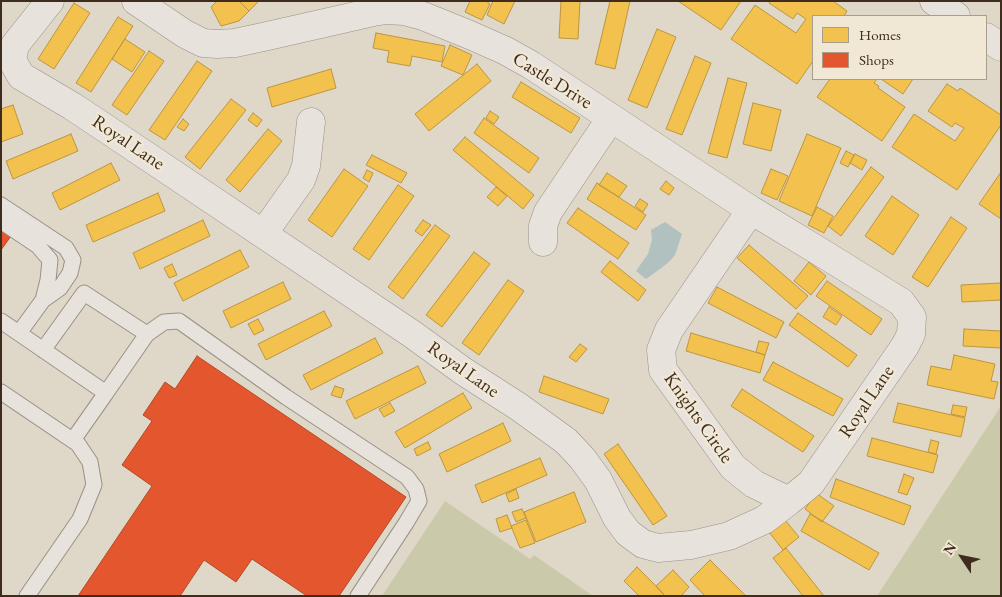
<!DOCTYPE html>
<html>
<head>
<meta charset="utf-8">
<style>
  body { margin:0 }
  #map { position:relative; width:1002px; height:597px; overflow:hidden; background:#dfd7c8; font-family:"EB Garamond",serif }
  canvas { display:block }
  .frame { position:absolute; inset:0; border:2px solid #3e2d1e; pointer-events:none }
  .legend { position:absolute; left:812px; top:15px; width:175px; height:65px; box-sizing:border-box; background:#f1e7d5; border:1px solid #a99d8c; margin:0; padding:6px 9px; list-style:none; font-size:15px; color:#3e2d1e }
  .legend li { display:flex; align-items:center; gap:10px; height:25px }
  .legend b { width:25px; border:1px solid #a99d8c }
  .north { position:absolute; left:937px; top:532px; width:50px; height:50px; -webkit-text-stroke:4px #f1e7d5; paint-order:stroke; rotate:304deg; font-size:14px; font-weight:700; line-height:20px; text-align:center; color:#3e2d1e }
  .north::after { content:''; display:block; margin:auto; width:18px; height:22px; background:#3e2d1e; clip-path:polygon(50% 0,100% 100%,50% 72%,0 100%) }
</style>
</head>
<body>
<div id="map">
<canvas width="1002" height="597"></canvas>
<div class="frame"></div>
<ul class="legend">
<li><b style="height:14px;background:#f2c14e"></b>Homes</li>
<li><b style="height:14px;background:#e4572e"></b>Shops</li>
</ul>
<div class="north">N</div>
</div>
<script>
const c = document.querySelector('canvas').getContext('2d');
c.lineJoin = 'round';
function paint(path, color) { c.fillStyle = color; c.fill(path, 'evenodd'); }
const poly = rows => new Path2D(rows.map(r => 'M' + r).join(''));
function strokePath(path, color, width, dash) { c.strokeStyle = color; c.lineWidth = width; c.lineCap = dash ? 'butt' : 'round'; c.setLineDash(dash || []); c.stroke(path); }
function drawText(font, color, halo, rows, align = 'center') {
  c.font = font + ' "EB Garamond",serif'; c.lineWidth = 5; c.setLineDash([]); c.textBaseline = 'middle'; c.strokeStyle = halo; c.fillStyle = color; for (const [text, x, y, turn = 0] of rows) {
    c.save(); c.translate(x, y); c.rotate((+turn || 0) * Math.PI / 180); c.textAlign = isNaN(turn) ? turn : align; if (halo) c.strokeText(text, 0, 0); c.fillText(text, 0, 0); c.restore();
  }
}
paint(poly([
  [1001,406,1001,596,877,596],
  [445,501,530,559,534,555,593,596,382,596]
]), '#cac9a9');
paint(poly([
  [665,222,682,234,675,255,670,261,660,269,646,279,636,271,648,254,652,240,651,230]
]), '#b0c1c0');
const homes = poly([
  [217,1,239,1,249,11,239,21,221,26,211,7,217,1],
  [239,1,259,1,249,11,239,1],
  [470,1,486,1,490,4,482,20,465,12,470,1],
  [493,1,515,1,504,24,487,15,493,1],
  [561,1,580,1,578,39,559,38,561,1],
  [610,1,630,1,615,69,595,64,610,1],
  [678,1,741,1,721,30,678,1],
  [770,1,833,1,847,11,844,16,813,16,813,61,797,84,731,39,755,5,796,33,806,19,797,13,793,19,769,3,770,1],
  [74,3,90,13,54,69,38,59,74,3],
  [118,17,133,26,91,92,76,83,118,17],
  [657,29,676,37,647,108,628,100,657,29],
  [376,33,445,46,442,62,412,56,410,66,387,62,389,51,373,48,376,33],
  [125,39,145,52,132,72,112,59,125,39],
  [450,45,472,55,463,75,441,66,450,45],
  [149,51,164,61,127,115,112,105,149,51],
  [695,56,711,63,682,135,666,129,695,56],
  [197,61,212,71,165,140,149,130,197,61],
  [477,64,491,81,429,131,415,114,477,64],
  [331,69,336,88,272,107,267,88,331,69],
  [728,78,747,83,727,158,708,153,728,78],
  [830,79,877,79,874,83,879,86,878,88,905,107,882,141,817,97,830,79],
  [881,79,913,79,903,94,881,79],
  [521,82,580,118,571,133,512,97,521,82],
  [947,84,958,91,960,88,1001,115,1001,125,957,190,892,147,914,114,955,141,964,128,955,123,952,127,928,111,947,84],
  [231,99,246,110,200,169,185,157,231,99],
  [753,103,781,110,771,151,743,144,753,103],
  [13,105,23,134,1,142,1,109,13,105],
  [490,111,499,117,494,124,486,118,490,111],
  [253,113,262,120,257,127,248,120,253,113],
  [484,118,539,158,529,173,474,133,484,118],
  [183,119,189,124,184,131,177,127,183,119],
  [268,129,282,141,240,192,226,180,268,129],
  [71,134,78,151,13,179,6,161,71,134],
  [807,134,841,148,812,216,779,201,807,134],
  [465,137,534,195,523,209,453,150,465,137],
  [846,151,854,155,848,167,840,163,846,151],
  [855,154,867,160,862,170,850,163,855,154],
  [372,155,407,173,401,183,366,165,372,155],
  [111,163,120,180,60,210,52,193,111,163],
  [871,167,884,177,841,236,828,226,871,167],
  [344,169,368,186,332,237,308,220,344,169],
  [771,169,788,176,777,200,761,193,771,169],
  [367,170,373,173,369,182,363,178,367,170],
  [1001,172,1001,219,979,204,1001,172],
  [607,173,627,186,619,197,599,185,607,173],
  [666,181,674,188,669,195,660,189,666,181],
  [597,183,646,215,636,230,587,199,597,183],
  [398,185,414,196,369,260,353,249,398,185],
  [496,187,507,196,498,206,487,197,496,187],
  [158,193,165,211,93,242,86,225,158,193],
  [892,196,919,215,893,255,865,236,892,196],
  [640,199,648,204,643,212,635,206,640,199],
  [817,207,833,216,824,233,808,225,817,207],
  [578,208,629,243,618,259,567,223,578,208],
  [951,217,967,228,928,287,912,277,951,217],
  [203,220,210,236,140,269,133,253,203,220],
  [423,220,431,225,422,236,415,231,423,220],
  [435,225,450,236,403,299,388,287,435,225],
  [749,245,808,296,796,309,737,258,749,245],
  [240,250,249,267,183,301,174,283,240,250],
  [474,252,490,264,442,327,426,315,474,252],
  [610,261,646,290,638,301,601,272,610,261],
  [809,262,826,276,811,295,794,281,809,262],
  [172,264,177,275,169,278,164,268,172,264],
  [508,280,524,291,479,355,462,343,508,280],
  [827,281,882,319,871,335,816,296,827,281],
  [283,282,291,299,231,328,223,311,283,282],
  [1001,283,1001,300,962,302,961,285,1001,283],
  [717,287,784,322,776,338,708,303,717,287],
  [829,307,842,316,836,325,823,317,829,307],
  [324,311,332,326,266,360,258,344,324,311],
  [798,313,857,355,848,367,789,325,798,313],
  [258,319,264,330,254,335,248,324,258,319],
  [964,329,1001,331,1001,348,963,346,964,329],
  [691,333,765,355,760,373,686,351,691,333],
  [375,338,383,353,311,390,303,375,375,338],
  [759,341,769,343,765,355,756,352,759,341],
  [580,344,587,349,576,362,569,357,580,344],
  [954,355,995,364,991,381,998,382,994,399,927,385,931,366,951,370,954,355],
  [773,362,843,399,833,416,763,380,773,362],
  [418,366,426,383,355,419,346,401,418,366],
  [544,376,609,399,603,414,539,392,544,376],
  [335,386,344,389,341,398,331,395,335,386],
  [742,389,814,436,803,452,731,406,742,389],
  [463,393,472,408,405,448,395,432,463,393],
  [390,403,395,411,384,417,379,409,390,403],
  [898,403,965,418,961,437,893,422,898,403],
  [953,405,967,407,965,417,951,414,953,405],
  [503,423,511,441,447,472,439,454,503,423],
  [872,438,938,455,933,473,867,456,872,438],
  [931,440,939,442,936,454,928,452,931,440],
  [428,442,431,449,417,456,414,449,428,442],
  [618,444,667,516,653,525,604,454,618,444],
  [540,458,547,475,482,503,475,485,540,458],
  [904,474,914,478,907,495,898,492,904,474],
  [836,479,911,506,904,525,830,497,836,479],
  [516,489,519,498,509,502,506,494,516,489],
  [574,492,586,522,536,542,524,512,574,492],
  [816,493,834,506,822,522,805,509,816,493],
  [522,509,526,518,516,522,512,512,522,509],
  [810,514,879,553,869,570,801,531,810,514],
  [507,515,512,528,500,532,496,519,507,515],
  [526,520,535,543,520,548,511,526,526,520],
  [785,520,799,537,783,550,769,532,785,520],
  [786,548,824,596,803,596,773,558,786,548],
  [710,560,746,596,705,596,690,580,710,560],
  [637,567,656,586,665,596,639,596,624,581,637,567],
  [673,570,689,587,681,596,665,596,656,586,673,570]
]);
paint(homes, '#f2c14e');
strokePath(homes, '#bc9540', 1);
const shops = poly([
  [1,229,11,236,1,250,1,229],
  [197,356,406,497,339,596,307,596,252,559,236,582,204,560,180,596,78,596,152,486,122,465,152,421,143,415,165,382,175,389,197,356]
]);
paint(shops, '#e4572e');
strokePath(shops, '#b24a29', 1);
const lane = poly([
  [1,205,66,248,73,260,70,273,60,288,43,300,19,333],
  [1,221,38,246,50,260,48,280,43,300],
  [1,321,106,393,73,440],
  [147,334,164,322,179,321,286,397,407,477,416,489,419,501,406,523,358,596],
  [43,350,84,293,147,334,106,393],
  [1,392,78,444,90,462,94,485,80,519,27,596]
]);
const street = poly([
  [50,1,15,45,12,60,21,76,72,106,111,132,412,334,463,371,519,407,566,441,582,458,598,480,617,518,628,533,643,544,658,548,691,545,729,536,764,520,789,501,811,483,905,346,911,334,912,317,901,302,822,253,751,210,531,65,506,51,470,35,423,16,404,11,386,10,373,12,263,37,235,43,218,44,203,43,185,34,136,1],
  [934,1,956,16],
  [986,37,1001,47],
  [751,210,669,330,661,350,663,370,733,467,754,484,789,501],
  [263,234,301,180,306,166,311,122],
  [543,242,543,226,548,212,611,118]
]);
strokePath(lane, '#989187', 17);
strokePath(street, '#989187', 29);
strokePath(lane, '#e7e2db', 15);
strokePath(street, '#e7e2db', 28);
drawText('19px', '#3e2d1e', '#f1e7d5', [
  ["Castle Drive",552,81,32],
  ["Royal Lane",128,143,34],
  ["Royal Lane",463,370,35],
  ["Royal Lane",867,402,-56],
  ["Knights Circle",698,418,55]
]);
</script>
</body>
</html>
